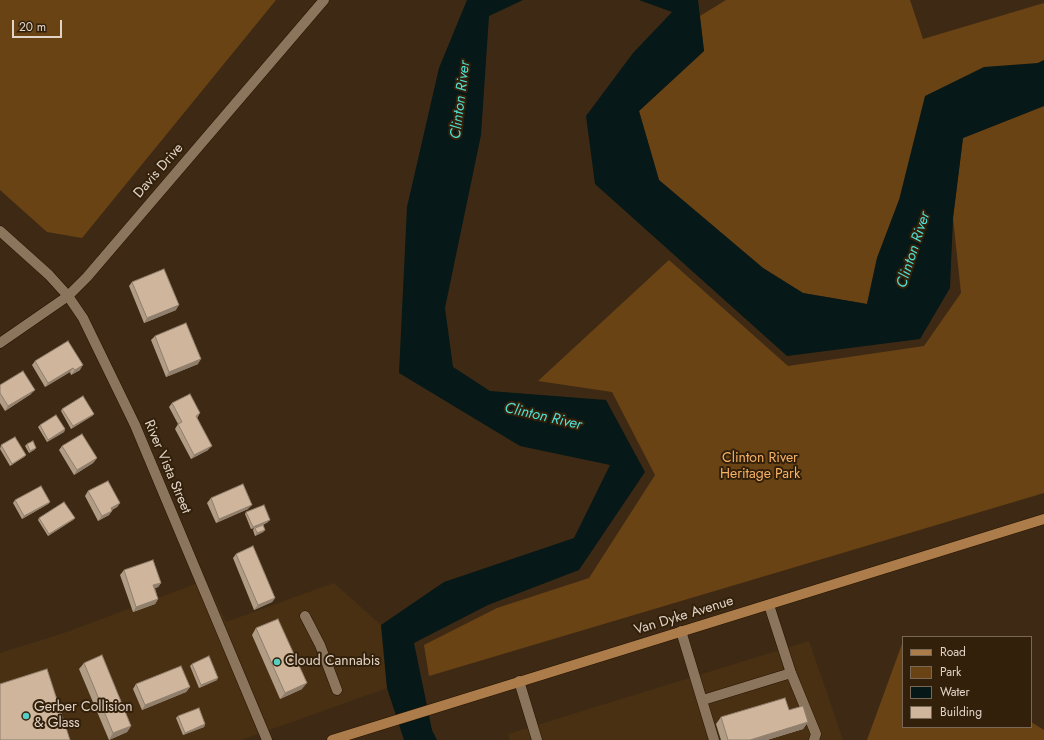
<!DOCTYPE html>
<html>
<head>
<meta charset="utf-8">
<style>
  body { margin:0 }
  #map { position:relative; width:1044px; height:740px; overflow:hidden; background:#3e2a14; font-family:Jost,sans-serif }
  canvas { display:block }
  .legend { position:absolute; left:902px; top:636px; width:130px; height:92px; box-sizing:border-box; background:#33200a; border:1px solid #796856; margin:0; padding:5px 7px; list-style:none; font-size:12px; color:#e1d4c7 }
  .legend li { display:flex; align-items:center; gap:8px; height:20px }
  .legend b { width:20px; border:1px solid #796856 }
  .scale { position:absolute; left:12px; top:20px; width:50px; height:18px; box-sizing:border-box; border:2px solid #e1d4c7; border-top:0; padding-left:5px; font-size:12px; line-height:14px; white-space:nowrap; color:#e1d4c7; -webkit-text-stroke:3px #33200a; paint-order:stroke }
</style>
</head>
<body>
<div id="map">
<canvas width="1044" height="740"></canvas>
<ul class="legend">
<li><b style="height:5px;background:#ac7d4a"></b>Road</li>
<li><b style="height:11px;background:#6a4315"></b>Park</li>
<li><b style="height:11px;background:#061817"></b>Water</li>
<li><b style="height:11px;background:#ceb59c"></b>Building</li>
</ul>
<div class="scale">20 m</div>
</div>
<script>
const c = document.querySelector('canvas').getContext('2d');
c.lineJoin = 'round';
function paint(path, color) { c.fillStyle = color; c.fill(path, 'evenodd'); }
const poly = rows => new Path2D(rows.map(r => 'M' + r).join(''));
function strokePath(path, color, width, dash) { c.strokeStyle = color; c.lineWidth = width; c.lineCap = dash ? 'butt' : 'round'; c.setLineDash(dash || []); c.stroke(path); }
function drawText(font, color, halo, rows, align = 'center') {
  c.font = font + ' Jost,sans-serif'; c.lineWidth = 4; c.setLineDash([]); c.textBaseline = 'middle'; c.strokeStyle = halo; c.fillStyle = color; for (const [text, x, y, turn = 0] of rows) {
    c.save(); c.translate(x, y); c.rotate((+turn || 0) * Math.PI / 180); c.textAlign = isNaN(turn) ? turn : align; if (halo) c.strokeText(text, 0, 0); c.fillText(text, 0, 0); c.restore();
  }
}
paint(poly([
  [206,580,226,622,334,583,381,625,387,688,241,740,0,740,0,653,64,633],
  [809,641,843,740,510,740,508,734]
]), '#493013');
paint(poly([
  [0,0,276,0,82,238,47,232,0,190],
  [726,0,910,0,923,39,1044,3,1044,60,1038,63,899,200,877,258,867,304,803,293,763,268,659,180,639,111,704,51,700,16],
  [1044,106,1044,493,429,676,424,645,497,608,589,578,655,475,612,392,538,381,669,260,788,366,924,346,961,293,953,218,963,138],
  [902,644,903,727,1031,727,1031,722,1044,730,1044,740,867,740]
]), '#6a4315');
paint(poly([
  [467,0,523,0,489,16,481,135,445,308,453,367,490,391,606,400,645,472,579,570,488,605,414,643,432,730,437,740,404,740,387,688,381,625,444,582,574,538,610,465,520,446,399,373,407,207,439,68],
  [639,0,698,0,704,51,639,111,659,180,763,268,803,293,867,304,877,258,899,200,925,96,984,67,1038,63,1044,60,1044,106,963,138,953,218,950,288,920,339,787,356,595,184,586,116,633,53,672,12]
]), '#061817');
const minor = poly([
  [0,231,49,275,68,296,83,318,135,425,267,740],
  [0,343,68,296,87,277,324,0],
  [769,605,791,673,816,734,814,740],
  [305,616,320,645,337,690],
  [681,631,714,740],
  [519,681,537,740],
  [703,700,791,673]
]);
const major = poly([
  [332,740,1044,519]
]);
strokePath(minor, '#241200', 11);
strokePath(major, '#241200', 11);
strokePath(minor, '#8c755d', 10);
strokePath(major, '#ac7d4a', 10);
paint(poly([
  [132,282,176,310,144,323,129,286],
  [155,336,198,364,166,377,151,340],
  [68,341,80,370,71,375,70,372,45,387,32,365,35,361],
  [0,385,31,394,5,411,0,403],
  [172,403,200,413,197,418,208,450,191,459,175,429,178,424,169,407],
  [62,409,94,414,92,416,71,429,61,411],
  [40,425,65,429,64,432,47,442,38,427],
  [27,444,36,448,34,450,29,453,25,446],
  [1,445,26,455,24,457,10,466,0,449],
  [62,446,97,458,93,463,74,475,59,450],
  [88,491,120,503,117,507,112,510,109,515,98,521,85,496],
  [211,498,248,509,216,523,207,503],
  [15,500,50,502,48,504,22,519,13,503],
  [246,512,268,522,263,525,265,530,263,532,255,536,253,530,254,528,251,529,245,514],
  [39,518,75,518,73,520,48,536,38,520],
  [236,554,275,598,272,602,254,610,233,558],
  [124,570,161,583,158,587,155,588,158,599,155,604,133,612,120,575],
  [256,628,302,689,280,699,252,635],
  [84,663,131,726,127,732,109,740,79,669],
  [192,664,217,680,199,688,190,666],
  [136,684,190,687,186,692,142,710,133,689],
  [789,710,808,722,803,729,767,740,721,740,716,724,721,717],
  [178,716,205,724,204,727,183,735,176,718]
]), '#b19c86');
paint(poly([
  [179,305,176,310,144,323,147,318],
  [201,359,198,364,166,377,169,372],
  [83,365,80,370,71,375,75,370],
  [73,368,70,372,45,387,48,383],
  [35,390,31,394,5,411,8,406],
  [94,414,92,416,71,429,73,426],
  [65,429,64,432,47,442,48,440],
  [212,446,208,450,191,459,194,455],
  [36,448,34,450,29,453,30,451],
  [26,455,24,457,10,466,12,464],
  [97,458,93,463,74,475,77,470],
  [50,502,48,504,22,519,24,516],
  [120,503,117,507,107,512,111,508],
  [252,505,248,509,216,523,219,519],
  [112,511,109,515,98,521,102,516],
  [75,518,73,520,48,536,49,534],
  [270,520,268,522,251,529,253,527],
  [265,530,263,532,255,536,257,533],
  [161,583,158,587,150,590,153,585],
  [275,598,272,602,254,610,258,605],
  [158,599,155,604,133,612,136,607],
  [218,678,217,680,199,688,201,685],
  [307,683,302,689,280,699,285,693],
  [190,687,186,692,142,710,145,705],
  [808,722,803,729,767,740,750,740],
  [205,724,204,727,183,735,185,733],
  [131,726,127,732,109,740,113,733]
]), '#907f6d');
const building = poly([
  [164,269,179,305,147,318,132,282,164,269],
  [186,323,201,359,169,372,155,336,186,323],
  [68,341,83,365,75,370,73,368,48,383,35,361,68,341],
  [23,371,35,390,8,406,0,393,0,385,23,371],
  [190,394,200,413,196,416,212,446,194,455,178,424,182,422,172,403,190,394],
  [83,396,94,414,73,426,62,409,83,396],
  [56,415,65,429,48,440,40,425,56,415],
  [82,434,97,458,77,470,62,446,82,434],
  [15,437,26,455,12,464,1,445,15,437],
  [33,441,36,448,30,451,27,444,33,441],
  [108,481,120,503,111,508,112,511,102,516,88,491,108,481],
  [243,484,252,505,219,519,211,498,243,484],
  [41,486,50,502,24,516,15,500,41,486],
  [64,502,75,518,49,534,39,518,64,502],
  [264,505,270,520,253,527,246,512,264,505],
  [263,525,265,530,257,533,255,528,263,525],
  [253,546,275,598,258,605,236,554,253,546],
  [153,560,161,583,153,585,158,599,136,607,124,570,153,560],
  [278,619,307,683,285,693,256,628,278,619],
  [102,655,131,726,113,733,84,663,102,655],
  [209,656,218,678,201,685,192,664,209,656],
  [181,666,190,687,145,705,136,684,181,666],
  [47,669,70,740,0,740,0,684,47,669],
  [785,698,789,710,803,706,808,722,750,740,728,740,721,717,785,698],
  [199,708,205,724,185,733,178,716,199,708]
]);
paint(building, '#ceb59c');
strokePath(building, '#907f6d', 1);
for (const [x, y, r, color] of [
  [277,662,4,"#55cec4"],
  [26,716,4,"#55cec4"]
]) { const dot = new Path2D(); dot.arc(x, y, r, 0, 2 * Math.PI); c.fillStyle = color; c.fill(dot); strokePath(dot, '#33200a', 1.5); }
drawText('14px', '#e1d4c7', '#33200a', [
  ["Davis Drive",159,171,-49],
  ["River Vista Street",167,467,67],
  ["Van Dyke Avenue",684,616,-17]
]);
drawText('14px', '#f8b267', '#33200a', [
  ["Clinton River",760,459],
  ["Heritage Park",760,475]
]);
drawText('14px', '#e1d4c7', '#33200a', [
  ["Cloud Cannabis",285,662],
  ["Gerber Collision",34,708],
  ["& Glass",34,724]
], 'left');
drawText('italic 15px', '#4fdfd4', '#33200a', [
  ["Clinton River",461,100,-83],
  ["Clinton River",914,250,-72],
  ["Clinton River",543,417,13]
]);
</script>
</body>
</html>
